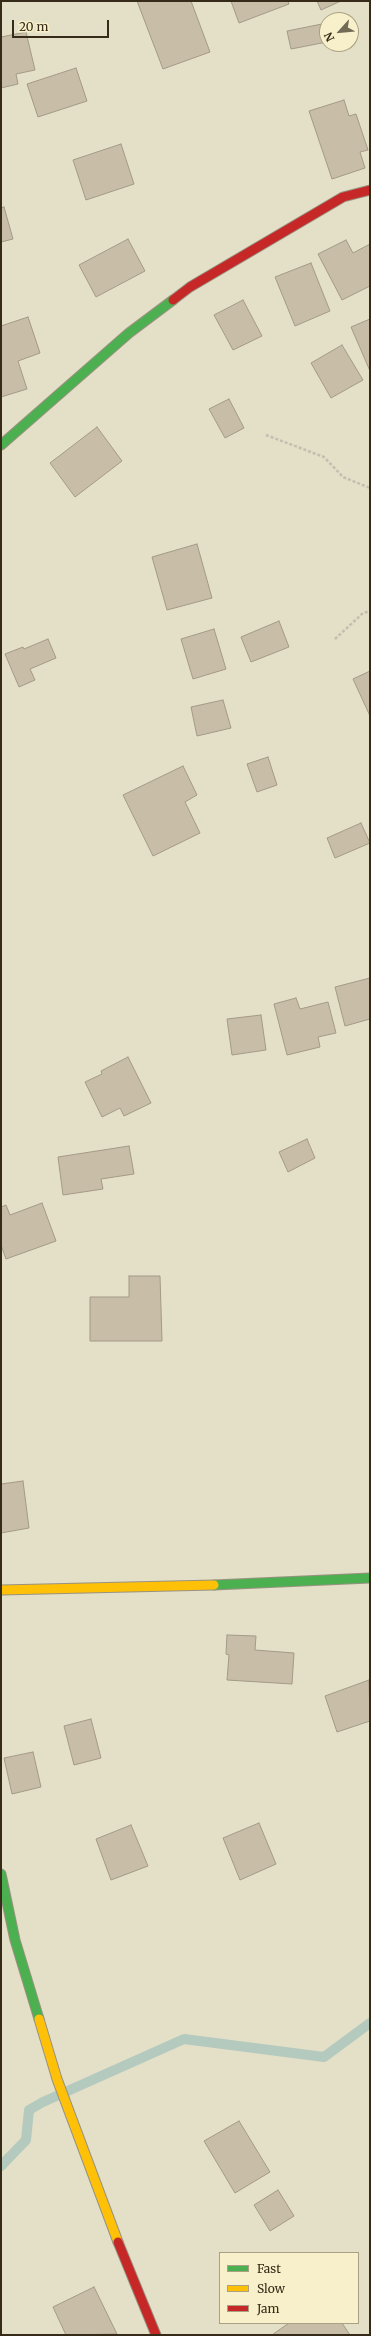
<!DOCTYPE html>
<html>
<head>
<meta charset="utf-8">
<style>
  body { margin:0 }
  #map { position:relative; width:371px; height:2336px; overflow:hidden; background:#e4dfc7; font-family:Merriweather,serif }
  canvas { display:block }
  .frame { position:absolute; inset:0; border:2px solid #362b19; pointer-events:none }
  .legend { position:absolute; left:219px; top:2252px; width:140px; height:72px; box-sizing:border-box; background:#f8f0ca; border:1px solid #aaa183; margin:0; padding:5px 7px; list-style:none; font-size:12px; color:#362b19 }
  .legend li { display:flex; align-items:center; gap:8px; height:20px }
  .legend b { width:20px; border:1px solid #aaa183 }
  .north { position:absolute; left:319px; top:12px; width:40px; height:40px; box-sizing:border-box; background:#f8f0ca; border:1px solid #aaa183; border-radius:50%; rotate:243deg; font-size:11px; font-weight:700; line-height:16px; text-align:center; color:#362b19 }
  .north::after { content:''; display:block; margin:auto; width:14px; height:18px; background:#736a56; clip-path:polygon(50% 0,100% 100%,50% 72%,0 100%) }
  .scale { position:absolute; left:12px; top:20px; width:97px; height:18px; box-sizing:border-box; border:2px solid #362b19; border-top:0; padding-left:5px; font-size:12px; line-height:14px; white-space:nowrap; color:#362b19; -webkit-text-stroke:3px #f8f0ca; paint-order:stroke }
</style>
</head>
<body>
<div id="map">
<canvas width="371" height="2336"></canvas>
<div class="frame"></div>
<ul class="legend">
<li><b style="height:5px;background:#4caf50"></b>Fast</li>
<li><b style="height:5px;background:#ffc107"></b>Slow</li>
<li><b style="height:5px;background:#c62828"></b>Jam</li>
</ul>
<div class="north">N</div>
<div class="scale">20 m</div>
</div>
<script>
const c = document.querySelector('canvas').getContext('2d');
c.lineJoin = 'round';
const poly = rows => new Path2D(rows.map(r => 'M' + r).join(''));
function strokePath(path, color, width, dash) { c.strokeStyle = color; c.lineWidth = width; c.lineCap = dash ? 'butt' : 'round'; c.setLineDash(dash || []); c.stroke(path); }
function paint(path, color) { c.fillStyle = color; c.fill(path, 'evenodd'); }
strokePath(poly([
  [1,2166,26,2140,29,2110,43,2102,184,2039,324,2057,370,2023]
]), '#b4cabf', 10);
const building = poly([
  [137,1,191,1,210,52,163,69,137,1],
  [231,1,288,1,289,4,239,23,231,1],
  [317,1,341,1,321,10,317,1],
  [327,23,327,42,291,49,287,31,327,23],
  [26,32,35,70,16,74,18,84,1,88,1,37,26,32],
  [76,68,87,101,38,117,27,84,76,68],
  [344,100,349,116,356,114,368,150,360,152,365,168,332,179,309,111,344,100],
  [121,144,134,184,86,200,73,160,121,144],
  [4,207,13,239,1,242,1,208,4,207],
  [128,239,145,271,96,297,79,265,128,239],
  [346,240,353,253,370,244,370,286,342,300,318,254,346,240],
  [311,263,330,311,295,326,275,277,311,263],
  [243,300,262,336,233,350,214,315,243,300],
  [28,317,40,353,18,361,27,389,1,397,1,326,28,317],
  [370,319,370,371,351,327,370,319],
  [342,345,363,380,331,398,311,363,342,345],
  [229,399,244,428,225,438,209,409,229,399],
  [97,427,122,461,75,497,50,463,97,427],
  [197,544,212,598,167,610,152,557,197,544],
  [279,621,289,647,251,662,241,637,279,621],
  [214,629,226,669,193,679,181,639,214,629],
  [48,639,56,658,30,669,35,680,19,687,5,654,23,647,24,649,48,639],
  [370,671,370,716,353,679,370,671],
  [223,700,231,728,197,736,191,707,223,700],
  [268,757,277,785,257,792,247,764,268,757],
  [183,766,197,795,185,802,200,833,153,856,123,795,183,766],
  [361,823,370,843,335,858,327,838,361,823],
  [370,978,370,1019,345,1026,335,987,370,978],
  [296,998,300,1009,328,1002,336,1033,318,1037,320,1047,287,1055,274,1004,296,998],
  [261,1015,266,1050,232,1055,227,1019,261,1015],
  [128,1057,151,1103,124,1116,120,1108,102,1117,85,1082,102,1074,101,1071,128,1057],
  [307,1139,315,1158,288,1172,279,1152,307,1139],
  [129,1146,134,1174,101,1179,103,1189,63,1195,58,1157,129,1146],
  [42,1203,56,1241,6,1259,1,1245,1,1207,6,1205,10,1215,42,1203],
  [129,1276,160,1276,162,1341,90,1341,90,1297,129,1297,129,1276],
  [23,1481,29,1528,1,1533,1,1484,23,1481],
  [227,1635,256,1636,255,1650,294,1653,292,1684,227,1680,229,1655,226,1654,227,1635],
  [369,1680,370,1721,337,1732,325,1696,369,1680],
  [91,1719,101,1758,74,1765,64,1726,91,1719],
  [33,1752,41,1787,12,1794,4,1758,33,1752],
  [259,1823,276,1864,240,1880,223,1838,259,1823],
  [131,1825,148,1866,111,1880,96,1839,131,1825],
  [239,2121,270,2172,235,2193,204,2141,239,2121],
  [278,2190,294,2216,270,2231,254,2205,278,2190],
  [94,2287,117,2334,66,2335,53,2307,94,2287],
  [289,2323,342,2323,350,2335,272,2335,289,2323]
]);
paint(building, '#c8bda7');
strokePath(building, '#a39a87', 1);
const fast = poly([
  [1,445,129,333,173,300],
  [214,1585,370,1578],
  [1,1874,15,1940,39,2019]
]);
const slow = poly([
  [1,1590,214,1585],
  [39,2019,57,2079,118,2242]
]);
const jam = poly([
  [173,300,190,287,343,197,370,190],
  [118,2242,156,2335]
]);
strokePath(fast, '#989281', 11);
strokePath(slow, '#989281', 11);
strokePath(jam, '#989281', 11);
strokePath(poly([
  [266,435,324,457,343,477,370,488],
  [335,639,363,613,370,611]
]), '#c3bfb0', 2.5, [3, 2]);
strokePath(fast, '#4caf50', 9);
strokePath(slow, '#ffc107', 9);
strokePath(jam, '#c62828', 9);
</script>
</body>
</html>
